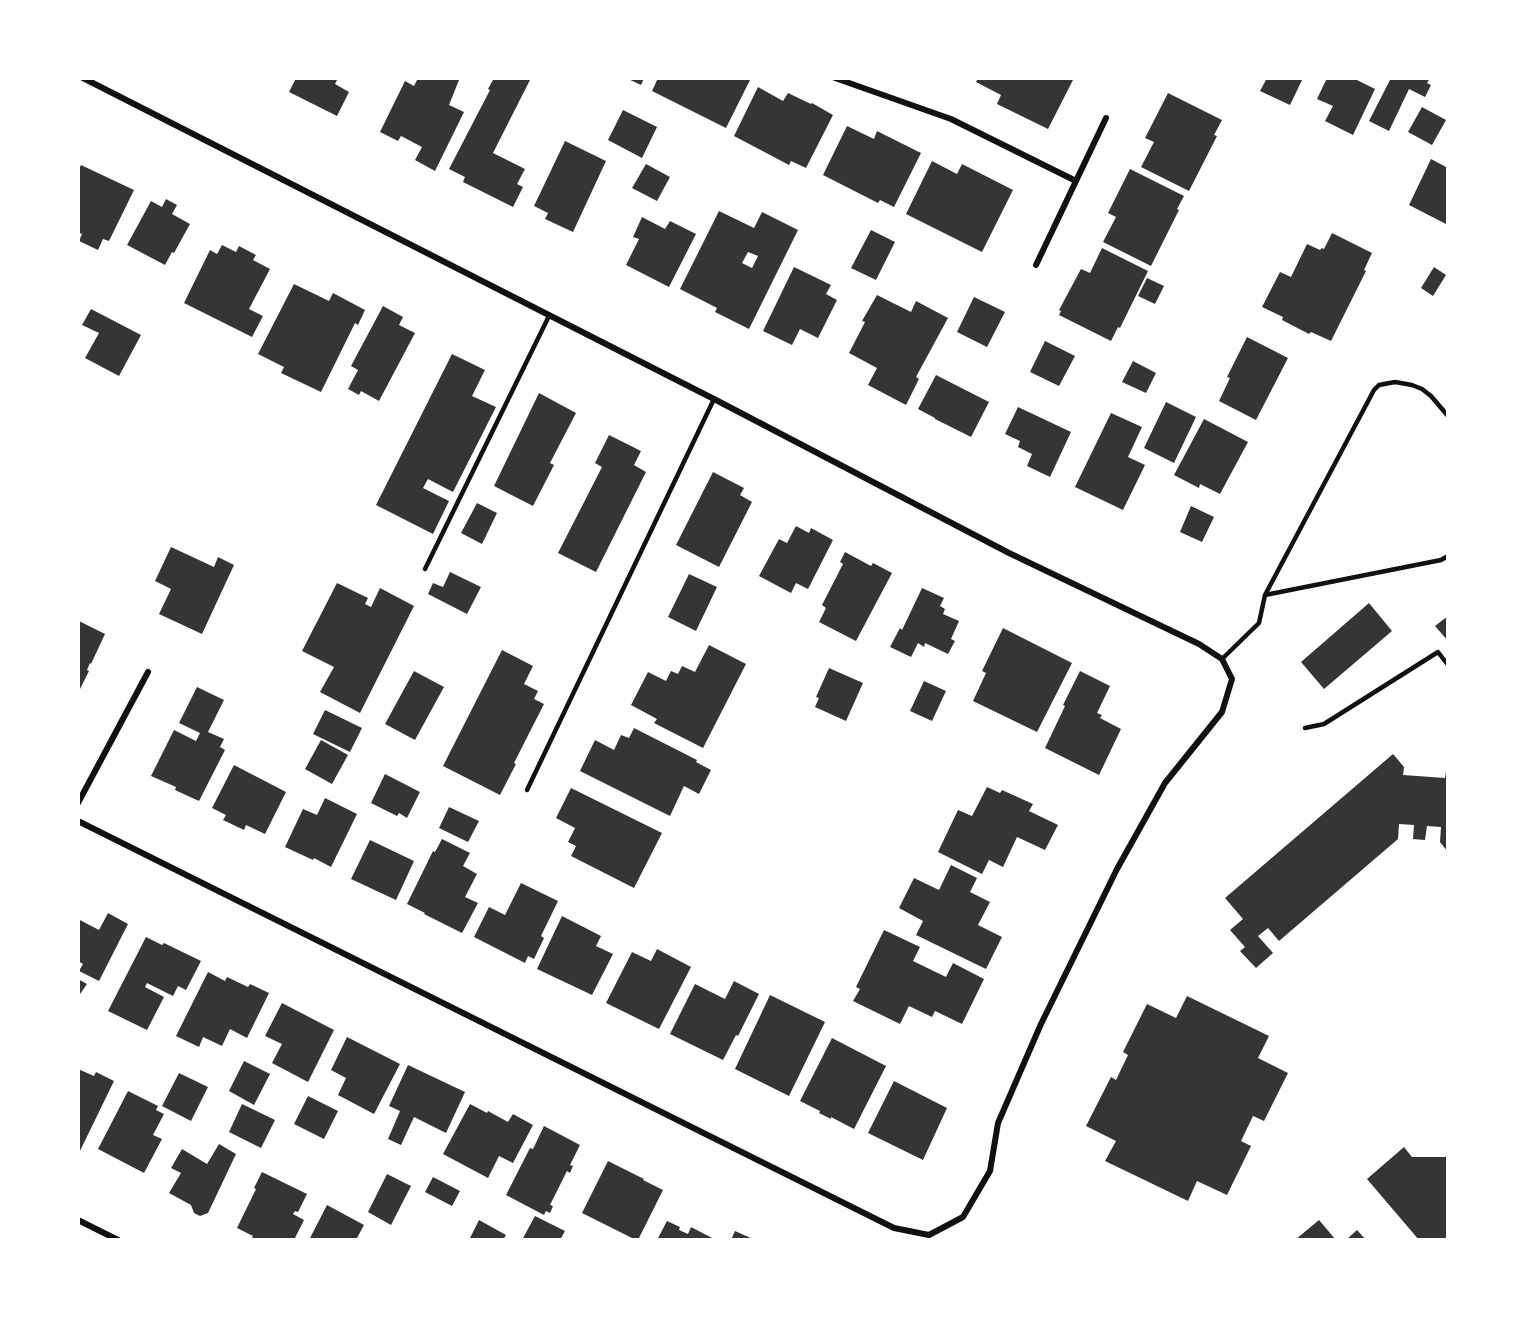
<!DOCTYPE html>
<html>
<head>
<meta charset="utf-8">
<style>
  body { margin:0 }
  #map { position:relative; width:1526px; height:1318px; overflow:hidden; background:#fff; font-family:"Golos Text",sans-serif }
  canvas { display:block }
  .frame { position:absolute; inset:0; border:80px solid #fff; pointer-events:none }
</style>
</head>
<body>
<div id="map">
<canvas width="1526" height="1318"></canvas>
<div class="frame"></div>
</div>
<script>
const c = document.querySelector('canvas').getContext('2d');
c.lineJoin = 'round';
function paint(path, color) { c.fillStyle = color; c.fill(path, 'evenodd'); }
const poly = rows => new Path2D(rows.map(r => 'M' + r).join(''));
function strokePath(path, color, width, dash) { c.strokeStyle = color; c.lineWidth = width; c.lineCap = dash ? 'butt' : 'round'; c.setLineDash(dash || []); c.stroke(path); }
paint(poly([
  [296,78,338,78,335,84,349,92,337,116,289,92],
  [418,78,455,78,459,80,449,105,464,112,435,171,415,160,422,147,401,136,398,141,380,132,405,81,414,86],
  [494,78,531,78,493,153,525,169,517,184,523,187,513,207,463,182,465,177,449,169,490,90,488,89],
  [626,78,644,78,641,85],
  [658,78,751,78,726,128,652,91],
  [978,78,1074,78,1048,129,997,104,1001,95,976,82],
  [1267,78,1303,78,1290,105,1260,91],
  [1327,78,1353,78,1375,89,1353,135,1325,121,1333,106,1317,99],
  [1391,78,1430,78,1427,83,1431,85,1425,97,1409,89,1389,131,1369,121],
  [758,87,783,101,788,93,811,104,812,103,833,115,806,168,791,161,789,165,734,136],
  [1168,93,1222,120,1214,135,1217,136,1189,191,1141,167,1154,142,1145,138],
  [1422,107,1446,120,1432,145,1408,132],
  [623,110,657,127,642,158,608,140],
  [847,126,874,139,877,131,921,153,894,207,880,200,878,203,823,175],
  [565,141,606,161,573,232,545,219,548,213,534,206],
  [1431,159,1448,168,1448,221,1446,224,1409,205],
  [932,161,957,174,962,164,1013,190,982,252,906,214],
  [646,164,670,177,657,201,632,188],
  [81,165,134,190,109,241,103,239,98,250,79,241,82,234,78,232,78,171],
  [1130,169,1184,196,1177,209,1179,210,1151,266,1103,242,1116,217,1108,213],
  [166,199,177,205,172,214,190,224,174,253,172,252,165,265,127,245,151,201,162,207],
  [719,211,754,228,762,212,798,230,749,329,715,312,717,308,680,289],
  [748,252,758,256,752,268,742,263],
  [642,217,665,229,670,221,696,234,669,287,626,265,639,239,633,237],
  [871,230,895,242,876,280,851,268],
  [1332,233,1372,253,1364,270,1366,271,1331,341,1311,332,1309,334,1282,320,1283,317,1262,307,1280,272,1291,277,1307,244,1320,250,1322,248,1324,249],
  [222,245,236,252,239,246,256,255,253,260,270,269,249,309,263,316,252,337,184,303,210,250,217,254],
  [1102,248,1148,271,1120,328,1118,327,1111,341,1059,315,1061,311,1059,310,1081,269,1090,273],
  [794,267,831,285,826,294,837,300,818,338,800,329,792,345,763,331],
  [1434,267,1446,275,1433,296,1421,288],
  [1147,278,1164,286,1155,304,1138,296],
  [294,284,329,301,333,293,365,310,358,325,355,323,321,392,281,373,284,367,258,354],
  [877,295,911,312,916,301,948,318,916,377,919,379,906,405,868,385,877,368,849,353,865,322,862,321],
  [974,297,1005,312,987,347,957,332],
  [383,306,403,317,399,325,415,333,379,401,361,391,359,395,348,389,358,370,351,366],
  [91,309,141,335,119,376,85,358,99,333,82,325],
  [1247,337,1288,358,1256,420,1219,401,1230,378,1227,377],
  [1045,341,1075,356,1059,386,1030,372],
  [452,354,485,370,472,396,496,407,453,492,428,479,423,488,449,501,433,534,376,505],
  [1133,361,1156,373,1146,393,1122,382],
  [936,375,989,402,971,437,935,419,935,418,918,409],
  [539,393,576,413,550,463,554,465,533,506,494,486],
  [1166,402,1196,417,1174,463,1144,448],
  [1018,407,1071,432,1050,477,1027,466,1032,454,1018,447,1020,441,1005,434],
  [1111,413,1142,427,1128,457,1145,465,1123,510,1075,487],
  [1204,419,1248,442,1220,494,1200,484,1199,488,1174,475],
  [609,435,641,451,634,465,646,472,596,572,558,553,602,467,595,463],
  [713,472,744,488,740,495,752,502,719,567,676,545],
  [477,503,497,513,482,544,461,533],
  [1191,506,1214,517,1202,542,1180,532],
  [796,526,809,533,811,528,833,540,808,589,796,583,791,593,759,576,779,539,787,543],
  [171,547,214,567,218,557,234,565,202,634,159,614,171,589,155,581],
  [845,552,871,566,873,563,892,573,856,641,819,622,826,608,822,605,843,564,840,562],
  [450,572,481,587,467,614,428,594,433,583,443,587],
  [689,574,717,587,696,631,668,617],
  [337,583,368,598,365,604,371,607,380,588,414,606,360,713,320,692,334,667,302,651],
  [922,588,944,598,940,606,945,609,943,614,959,621,951,639,955,641,948,654,925,643,924,647,918,643,911,657,890,647,900,628,902,630],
  [1369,603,1392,631,1324,689,1301,662],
  [1448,616,1448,641,1435,626],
  [79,621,105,634,91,664,90,663,87,670,89,671,78,693],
  [1003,628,1072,663,1037,732,973,701,986,673,982,671],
  [709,645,746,664,703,748,654,723,657,719,631,705,648,672,666,681,671,671,678,674,682,666,695,672],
  [502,650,533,666,524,684,538,691,534,699,544,704,514,763,516,764,500,795,443,766],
  [829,668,863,683,846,721,815,707,819,698,816,697],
  [414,671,444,687,415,740,385,724],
  [1080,671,1110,686,1097,713,1102,715,1100,718,1121,729,1099,775,1045,748,1065,706,1063,705],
  [924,681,946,691,932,721,910,711],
  [197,687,224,700,208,732,224,739,220,747,225,750,199,801,175,790,176,787,151,776,174,730,196,741,200,733,179,723],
  [325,710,362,728,350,752,313,734],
  [634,728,697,760,696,762,711,770,699,794,684,786,670,816,580,771,595,740,614,750,621,735,629,738],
  [321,740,348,755,332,784,305,769],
  [1393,754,1404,767,1403,775,1445,778,1446,771,1448,770,1448,852,1440,842,1441,827,1427,826,1425,840,1413,839,1414,825,1399,824,1398,839,1279,941,1268,928,1258,936,1273,953,1256,968,1240,951,1245,947,1230,930,1243,919,1225,898],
  [234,765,286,792,265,834,246,825,244,830,223,820,226,815,212,808],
  [385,774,420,792,407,818,399,813,397,816,371,803],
  [987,787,1000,793,1002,790,1033,804,1029,811,1058,825,1045,850,1017,837,1003,867,989,860,982,874,938,852,958,810,972,816],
  [571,788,662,833,634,888,571,856,576,846,568,842,575,828,556,818],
  [325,798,357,814,331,867,314,858,313,860,285,847,303,809,317,815],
  [449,807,479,821,468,842,439,828],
  [442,839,470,853,463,866,477,874,465,897,478,903,462,933,424,914,425,913,407,904,433,851,435,852],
  [370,840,414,861,396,900,351,879],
  [951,865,977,878,970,892,990,902,978,925,1002,937,986,969,916,935,923,921,899,908,914,878,939,890],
  [521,883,558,901,541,936,544,938,534,959,528,956,525,963,474,937,489,907,505,915],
  [108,913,128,924,99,981,79,971,83,964,78,961,78,919,99,930],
  [562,916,601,936,596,946,613,954,592,995,537,969],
  [884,930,920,947,913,961,946,977,953,963,984,979,962,1024,935,1011,932,1017,909,1006,900,1024,853,1001,860,989,856,987],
  [146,937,162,945,164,943,201,961,186,990,178,986,173,996,147,983,145,987,164,997,147,1030,108,1011],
  [657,949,691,967,659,1029,606,1003,632,952,651,961],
  [208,972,225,981,227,977,248,987,250,984,269,993,247,1038,230,1029,222,1046,203,1037,199,1047,176,1036],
  [78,979,87,984,78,997],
  [734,981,759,994,738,1036,736,1035,723,1060,670,1034,695,984,725,999],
  [770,995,825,1022,789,1096,735,1069],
  [1187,996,1269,1036,1258,1058,1288,1073,1264,1121,1253,1116,1241,1141,1251,1146,1227,1195,1197,1181,1188,1201,1105,1161,1116,1141,1086,1126,1111,1077,1116,1080,1128,1055,1123,1052,1147,1004,1176,1018],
  [282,1003,334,1030,308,1082,272,1063,282,1044,265,1036],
  [347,1037,400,1064,374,1114,338,1095,346,1078,331,1070],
  [832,1038,886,1066,854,1129,831,1117,831,1119,819,1113,820,1111,800,1101],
  [244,1061,270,1074,254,1105,229,1091],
  [408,1065,465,1092,446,1133,414,1117,401,1145,388,1139,400,1111,389,1106],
  [78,1069,94,1076,96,1072,114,1081,78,1155],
  [179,1073,208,1087,191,1121,162,1106],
  [894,1081,947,1108,923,1160,868,1133],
  [128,1091,158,1106,156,1110,164,1114,153,1135,162,1139,144,1173,98,1149],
  [308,1096,338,1111,324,1139,294,1124],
  [242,1104,275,1120,261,1148,229,1132],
  [470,1104,487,1113,488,1111,508,1122,513,1114,533,1125,513,1163,499,1156,488,1178,443,1154],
  [544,1126,580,1145,570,1165,573,1166,570,1173,567,1171,550,1205,553,1206,550,1213,546,1211,544,1215,506,1195,530,1148,533,1149],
  [219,1144,236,1154,208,1213,200,1216,194,1213,191,1205,169,1193,181,1173,171,1168,182,1149,207,1164],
  [1404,1147,1412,1157,1445,1157,1448,1155,1448,1240,1419,1240,1367,1179],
  [608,1161,644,1179,643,1180,663,1190,638,1240,636,1240,582,1213],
  [262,1172,307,1194,298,1212,295,1211,293,1214,304,1220,294,1240,279,1240,276,1238,275,1240,251,1240,253,1236,237,1228,256,1189,254,1188],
  [387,1174,411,1186,391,1225,368,1212],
  [433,1177,460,1191,452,1206,425,1192],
  [327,1205,364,1225,356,1240,309,1240],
  [535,1216,565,1231,560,1240,522,1240],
  [479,1220,506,1235,503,1240,469,1240],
  [1319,1220,1336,1240,1295,1240],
  [667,1221,680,1227,679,1230,688,1234,691,1227,716,1240,657,1240],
  [1357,1230,1366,1240,1346,1240],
  [735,1231,755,1240,731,1240]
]), '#353535');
strokePath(poly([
  [425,569,549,316],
  [1265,595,1441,560,1448,556],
  [1222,659,1259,623,1265,595,1374,390,1379,385,1395,382,1412,385,1422,389,1431,396,1448,416],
  [1305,728,1324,724,1438,652,1448,665],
  [527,790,714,399]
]), '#111', 4.5);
strokePath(poly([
  [835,78,951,119,1076,181],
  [1036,265,1106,118],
  [78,803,148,672],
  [78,821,894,1228,929,1235,963,1217,990,1171,998,1123,1041,1024,1117,869,1165,783,1222,712,1232,679,1222,659,1199,644,1009,553,714,399,83,78],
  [78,1220,118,1240]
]), '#111', 6);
</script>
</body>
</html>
